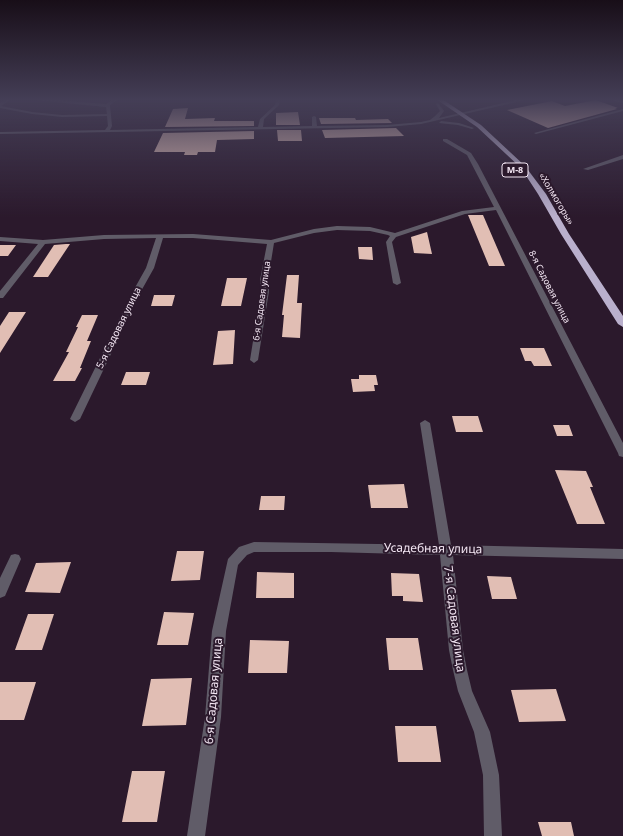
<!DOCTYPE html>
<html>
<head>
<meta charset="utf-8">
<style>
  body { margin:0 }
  canvas { display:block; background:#2b192c }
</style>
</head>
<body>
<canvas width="623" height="836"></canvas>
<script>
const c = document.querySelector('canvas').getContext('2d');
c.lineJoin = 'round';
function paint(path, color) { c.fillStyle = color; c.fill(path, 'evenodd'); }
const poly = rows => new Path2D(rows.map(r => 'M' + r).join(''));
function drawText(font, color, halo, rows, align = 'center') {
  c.font = font + ' "Noto Sans",sans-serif'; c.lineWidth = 4; c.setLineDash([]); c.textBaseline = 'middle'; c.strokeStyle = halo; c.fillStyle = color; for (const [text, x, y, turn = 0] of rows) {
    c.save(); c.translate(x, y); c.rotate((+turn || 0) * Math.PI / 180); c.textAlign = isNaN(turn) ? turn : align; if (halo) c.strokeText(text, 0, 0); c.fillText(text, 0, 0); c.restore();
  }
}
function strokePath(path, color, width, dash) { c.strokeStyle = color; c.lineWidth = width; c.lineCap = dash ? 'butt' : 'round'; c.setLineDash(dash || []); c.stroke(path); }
paint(poly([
  [596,100,618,108,615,108,617,109,548,128,507,110,552,101,565,106],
  [188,108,185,119,215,118,214,121,254,121,254,126,165,127,173,109],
  [298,112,300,125,276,125,276,113],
  [319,118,355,118,356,120,388,119,392,123,321,124],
  [396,128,404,136,325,138,322,130],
  [277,130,301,130,302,141,278,141],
  [254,131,254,139,217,140,215,152,198,152,197,155,184,155,185,152,154,152,163,133],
  [468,215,483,215,505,266,489,266],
  [427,232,432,254,414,253,411,237],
  [66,244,70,244,48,277,33,277,54,245],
  [0,245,16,245,8,256,0,256],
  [358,247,372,247,373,260,359,259],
  [287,275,299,275,297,303,302,303,300,338,282,337,284,315,282,315],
  [227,278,247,278,241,306,221,306],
  [154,295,175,295,172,306,151,306],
  [9,312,26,312,0,353,0,326],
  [82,315,98,315,87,341,91,341,80,368,82,368,75,381,53,381,69,352,66,352,78,327,76,327],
  [235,330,233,364,213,365,218,331],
  [520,348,544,348,552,366,534,366,531,361,525,361],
  [126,372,150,372,146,385,121,385],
  [359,375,376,375,378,385,374,385,375,391,353,392,351,379,359,379],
  [452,416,478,416,483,432,456,432],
  [553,425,569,425,573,436,557,436],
  [555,470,586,471,593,487,590,487,605,524,577,524],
  [404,484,408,508,371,508,368,485],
  [261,496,285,496,284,510,259,510],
  [177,551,204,551,200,580,171,581],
  [71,562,60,593,25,592,36,563],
  [257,572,294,573,294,598,256,598],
  [391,573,419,574,423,602,403,601,403,596,392,596],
  [487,576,511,577,517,599,492,599],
  [164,612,194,613,188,645,157,645],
  [28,614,54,614,42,650,15,650],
  [386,638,418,638,423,670,389,670],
  [250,640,289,641,287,673,248,673],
  [192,678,186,725,142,726,151,679],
  [0,682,36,682,24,720,0,720],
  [556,689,566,721,519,722,511,690],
  [395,726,436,726,441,762,398,762],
  [132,771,165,771,157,822,122,822],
  [538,822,571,822,574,836,542,836]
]), '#e1beb4');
paint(poly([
  [6,99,12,99,1,106,32,112,62,115,107,114,106,107,24,99,47,99,106,104,113,99,119,99,110,105,112,126,110,130,258,127,260,119,275,105,276,99,280,99,279,105,264,119,263,127,312,126,312,117,314,116,316,117,317,126,387,125,421,122,430,120,435,116,440,111,436,104,438,103,444,111,439,118,520,99,530,99,421,124,387,127,0,134,0,132,105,130,108,126,107,116,62,117,32,114,0,108,0,103,6,99],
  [610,99,623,101,623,103,610,100,610,99],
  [623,109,623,111,536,134,534,133,623,109],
  [441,121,459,123,474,128,472,129,458,125,439,123,441,121],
  [443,139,447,139,471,153,478,164,623,443,623,457,619,456,618,453,496,210,465,214,396,237,392,242,401,283,397,285,393,283,386,242,390,236,388,235,370,231,337,230,314,233,274,243,268,280,269,291,258,360,254,363,250,360,261,291,260,280,267,244,193,238,163,238,154,268,140,293,80,419,75,422,70,419,132,293,146,268,156,238,104,239,45,244,3,298,0,298,0,291,38,244,0,241,0,237,43,240,104,235,193,234,271,240,314,229,337,226,370,227,395,233,462,211,494,207,467,155,443,141,443,139],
  [623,155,623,159,588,170,583,169,623,155],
  [425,420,430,423,451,545,623,549,623,559,453,555,463,650,467,670,472,691,490,732,499,775,502,836,484,836,483,775,474,732,458,691,453,670,449,650,440,555,331,552,254,552,247,555,238,565,226,631,221,717,205,836,187,836,205,717,212,631,228,559,239,547,254,542,439,545,420,423,425,420],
  [15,554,19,555,21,559,5,596,0,598,0,578,11,555,15,554]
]), '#605c68');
paint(poly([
  [436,99,442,99,481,125,525,166,546,194,569,234,623,316,623,327,618,324,561,234,538,194,521,168,477,127,436,99]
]), '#bab0cd');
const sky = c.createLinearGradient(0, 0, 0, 217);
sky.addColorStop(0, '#180e18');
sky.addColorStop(0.46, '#443e56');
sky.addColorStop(1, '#443e5600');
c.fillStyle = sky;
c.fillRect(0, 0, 623, 217);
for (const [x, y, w] of [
  [515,170,26]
]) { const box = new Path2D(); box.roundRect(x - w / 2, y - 7, w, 14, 3); c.fillStyle = '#2b192c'; c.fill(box); strokePath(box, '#f3e6f3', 1); }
drawText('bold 9px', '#f3e6f3', null, [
  ["М-8",515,170]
]);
drawText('9px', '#f3e6f3', '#2b192c', [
  ["«Холмогоры»",556,199,59],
  ["8-я Садовая улица",549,287,63],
  ["6-я Садовая улица",262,301,-82]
]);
drawText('10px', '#f3e6f3', '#2b192c', [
  ["5-я Садовая улица",119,328,-64]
]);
drawText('12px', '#f3e6f3', '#2b192c', [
  ["Усадебная улица",433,549,1],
  ["7-я Садовая улица",454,619,83],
  ["6-я Садовая улица",214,691,-85]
]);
</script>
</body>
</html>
